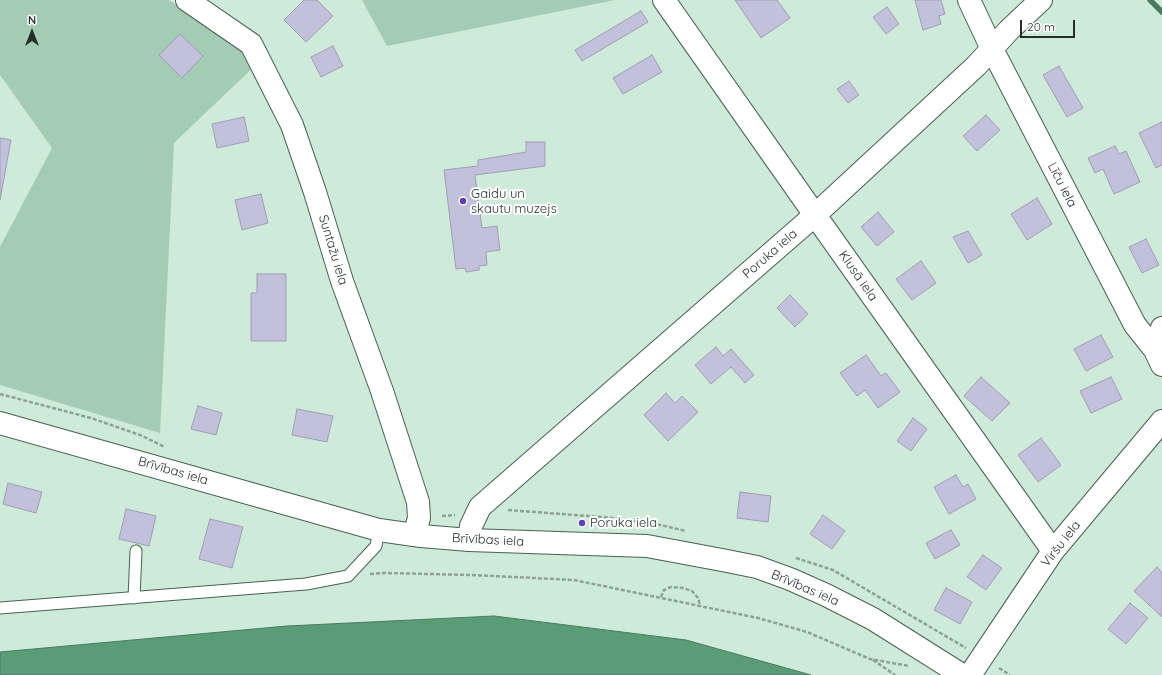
<!DOCTYPE html>
<html>
<head>
<meta charset="utf-8">
<style>
  body { margin:0 }
  #map { position:relative; width:1162px; height:675px; overflow:hidden; background:#ceead9; font-family:Quicksand,sans-serif }
  canvas { display:block }
  .north { position:absolute; left:12px; top:12px; width:40px; height:40px; -webkit-text-stroke:3px #fff; paint-order:stroke; rotate:0deg; font-size:11px; font-weight:700; line-height:16px; text-align:center; color:#242f28 }
  .north::after { content:''; display:block; margin:auto; width:14px; height:18px; background:#242f28; clip-path:polygon(50% 0,100% 100%,50% 72%,0 100%) }
  .scale { position:absolute; left:1020px; top:20px; width:55px; height:18px; box-sizing:border-box; border:2px solid #242f28; border-top:0; padding-left:5px; font-size:12px; line-height:14px; white-space:nowrap; color:#242f28; -webkit-text-stroke:3px #fff; paint-order:stroke }
</style>
</head>
<body>
<div id="map">
<canvas width="1162" height="675"></canvas>
<div class="north">N</div>
<div class="scale">20 m</div>
</div>
<script>
const c = document.querySelector('canvas').getContext('2d');
c.lineJoin = 'round';
function paint(path, color) { c.fillStyle = color; c.fill(path, 'evenodd'); }
const poly = rows => new Path2D(rows.map(r => 'M' + r).join(''));
function strokePath(path, color, width, dash) { c.strokeStyle = color; c.lineWidth = width; c.lineCap = dash ? 'butt' : 'round'; c.setLineDash(dash || []); c.stroke(path); }
function drawText(font, color, halo, rows, align = 'center') {
  c.font = font + ' Quicksand,sans-serif'; c.lineWidth = 4; c.setLineDash([]); c.textBaseline = 'middle'; c.strokeStyle = halo; c.fillStyle = color; for (const [text, x, y, turn = 0] of rows) {
    c.save(); c.translate(x, y); c.rotate((+turn || 0) * Math.PI / 180); c.textAlign = isNaN(turn) ? turn : align; if (halo) c.strokeText(text, 0, 0); c.fillText(text, 0, 0); c.restore();
  }
}
paint(poly([
  [0,0,169,0,260,61,174,143,160,433,0,385,0,247,52,148,0,75],
  [362,0,615,0,387,46]
]), '#a4ccb4');
const water = poly([
  [494,616,686,640,811,675,0,675,0,652,287,626,494,616]
]);
paint(water, '#5a9b78');
strokePath(water, '#4a7b60', 1);
strokePath(poly([
  [1150,0,1162,12]
]), '#4a7b60', 5.5);
const building = poly([
  [304,0,317,0,333,16,306,42,284,20,304,0],
  [735,0,777,0,790,18,761,38,735,0],
  [915,0,941,0,945,14,939,16,941,24,923,30,915,0],
  [887,7,899,24,886,34,873,17,887,7],
  [641,11,648,22,582,61,575,50,641,11],
  [180,34,203,56,182,78,159,55,180,34],
  [333,46,343,66,321,77,311,57,333,46],
  [652,55,662,72,623,94,613,78,652,55],
  [1059,66,1083,108,1067,117,1043,75,1059,66],
  [849,81,859,95,848,103,837,89,849,81],
  [986,115,1000,130,977,151,963,136,986,115],
  [244,117,249,141,217,148,212,124,244,117],
  [1162,122,1162,165,1156,168,1139,133,1162,122],
  [0,138,11,140,0,200,0,138],
  [526,142,545,142,545,166,475,175,482,228,497,226,500,250,486,252,487,265,479,266,479,270,466,272,465,268,456,269,444,170,478,166,478,160,526,152,526,142],
  [1115,146,1119,154,1126,151,1140,182,1114,194,1103,169,1095,173,1088,158,1115,146],
  [261,194,268,223,242,230,235,200,261,194],
  [1037,198,1052,224,1027,240,1011,214,1037,198],
  [878,212,894,232,877,246,861,227,878,212],
  [968,231,982,255,968,263,953,237,968,231],
  [1146,239,1159,265,1142,273,1129,247,1146,239],
  [921,261,936,283,912,300,896,279,921,261],
  [257,274,286,274,286,341,251,341,251,293,257,293,257,274],
  [790,295,808,314,795,327,777,308,790,295],
  [1101,335,1113,357,1086,371,1074,349,1101,335],
  [716,347,723,356,731,349,754,375,745,383,731,367,711,384,695,365,716,347],
  [866,355,881,376,886,373,900,392,878,408,865,390,857,396,840,373,866,355],
  [981,377,1010,403,992,421,964,396,981,377],
  [1111,377,1122,399,1091,413,1080,391,1111,377],
  [666,393,675,403,682,396,698,412,668,441,644,415,666,393],
  [198,406,222,413,216,435,191,429,198,406],
  [297,409,333,416,327,442,292,435,297,409],
  [913,418,927,429,911,451,897,441,913,418],
  [1041,438,1061,465,1038,482,1018,455,1041,438],
  [956,475,963,487,968,484,976,499,949,514,934,487,956,475],
  [8,483,42,492,36,513,3,504,8,483],
  [740,492,771,496,768,522,737,518,740,492],
  [126,509,156,516,149,546,119,539,126,509],
  [823,515,845,531,832,549,810,534,823,515],
  [210,519,243,527,232,568,199,559,210,519],
  [951,530,960,545,935,559,926,543,951,530],
  [983,555,1002,568,986,590,967,577,983,555],
  [1157,567,1162,573,1162,617,1134,591,1157,567],
  [946,588,972,602,960,624,934,610,946,588],
  [1130,603,1148,618,1126,644,1108,629,1130,603]
]);
paint(building, '#c2c0da');
strokePath(building, '#a09db6', 1);
const lane = poly([
  [134,598,136,551],
  [0,608,306,584,348,576,376,546,379,530]
]);
const street = poly([
  [187,0,251,44,292,125,315,192,342,281,382,391,418,502,419,518,414,535],
  [664,0,815,215,1053,551],
  [969,0,992,49,1135,325,1155,350,1162,365],
  [1162,328,1155,350,1162,350],
  [469,540,471,526,480,507,815,215,976,66,1009,30,1041,0],
  [970,675,1053,551,1162,421]
]);
const secondary = poly([
  [0,423,379,530,421,536,469,540,647,546,722,560,757,567,790,579,826,595,873,619,962,675]
]);
strokePath(lane, '#496153', 13);
strokePath(street, '#496153', 24);
strokePath(secondary, '#496153', 24);
strokePath(poly([
  [0,394,91,418,140,435,165,447],
  [508,510,614,518,656,524,686,531],
  [442,516,455,515],
  [796,558,833,570,966,648],
  [370,574,385,573,473,575,574,580,758,618,807,632,870,659,909,666],
  [661,597,664,590,671,587,683,588,692,591,698,598,700,605],
  [873,660,895,675],
  [999,668,1010,675]
]), '#8da295', 2.5, [4, 2]);
strokePath(lane, '#fff', 11);
strokePath(street, '#fff', 22);
strokePath(secondary, '#fff', 22);
for (const [x, y, r, color] of [
  [463,201,4,"#6040b9"],
  [582,523,4,"#6040b9"]
]) { const dot = new Path2D(); dot.arc(x, y, r, 0, 2 * Math.PI); c.fillStyle = color; c.fill(dot); strokePath(dot, '#fff', 1.5); }
drawText('13px', '#242f28', '#fff', [
  ["Līču iela",1062,185,63],
  ["Suntažu iela",333,250,73],
  ["Poruka iela",770,254,-41],
  ["Klusā iela",858,276,55],
  ["Brīvības iela",173,471,16],
  ["Brīvības iela",488,540,3],
  ["Viršu iela",1061,544,-52],
  ["Brīvības iela",805,588,23]
]);
drawText('13px', '#242f28', '#fff', [
  ["Gaidu un",471,194],
  ["skautu muzejs",471,209],
  ["Poruka iela",590,523]
], 'left');
</script>
</body>
</html>
